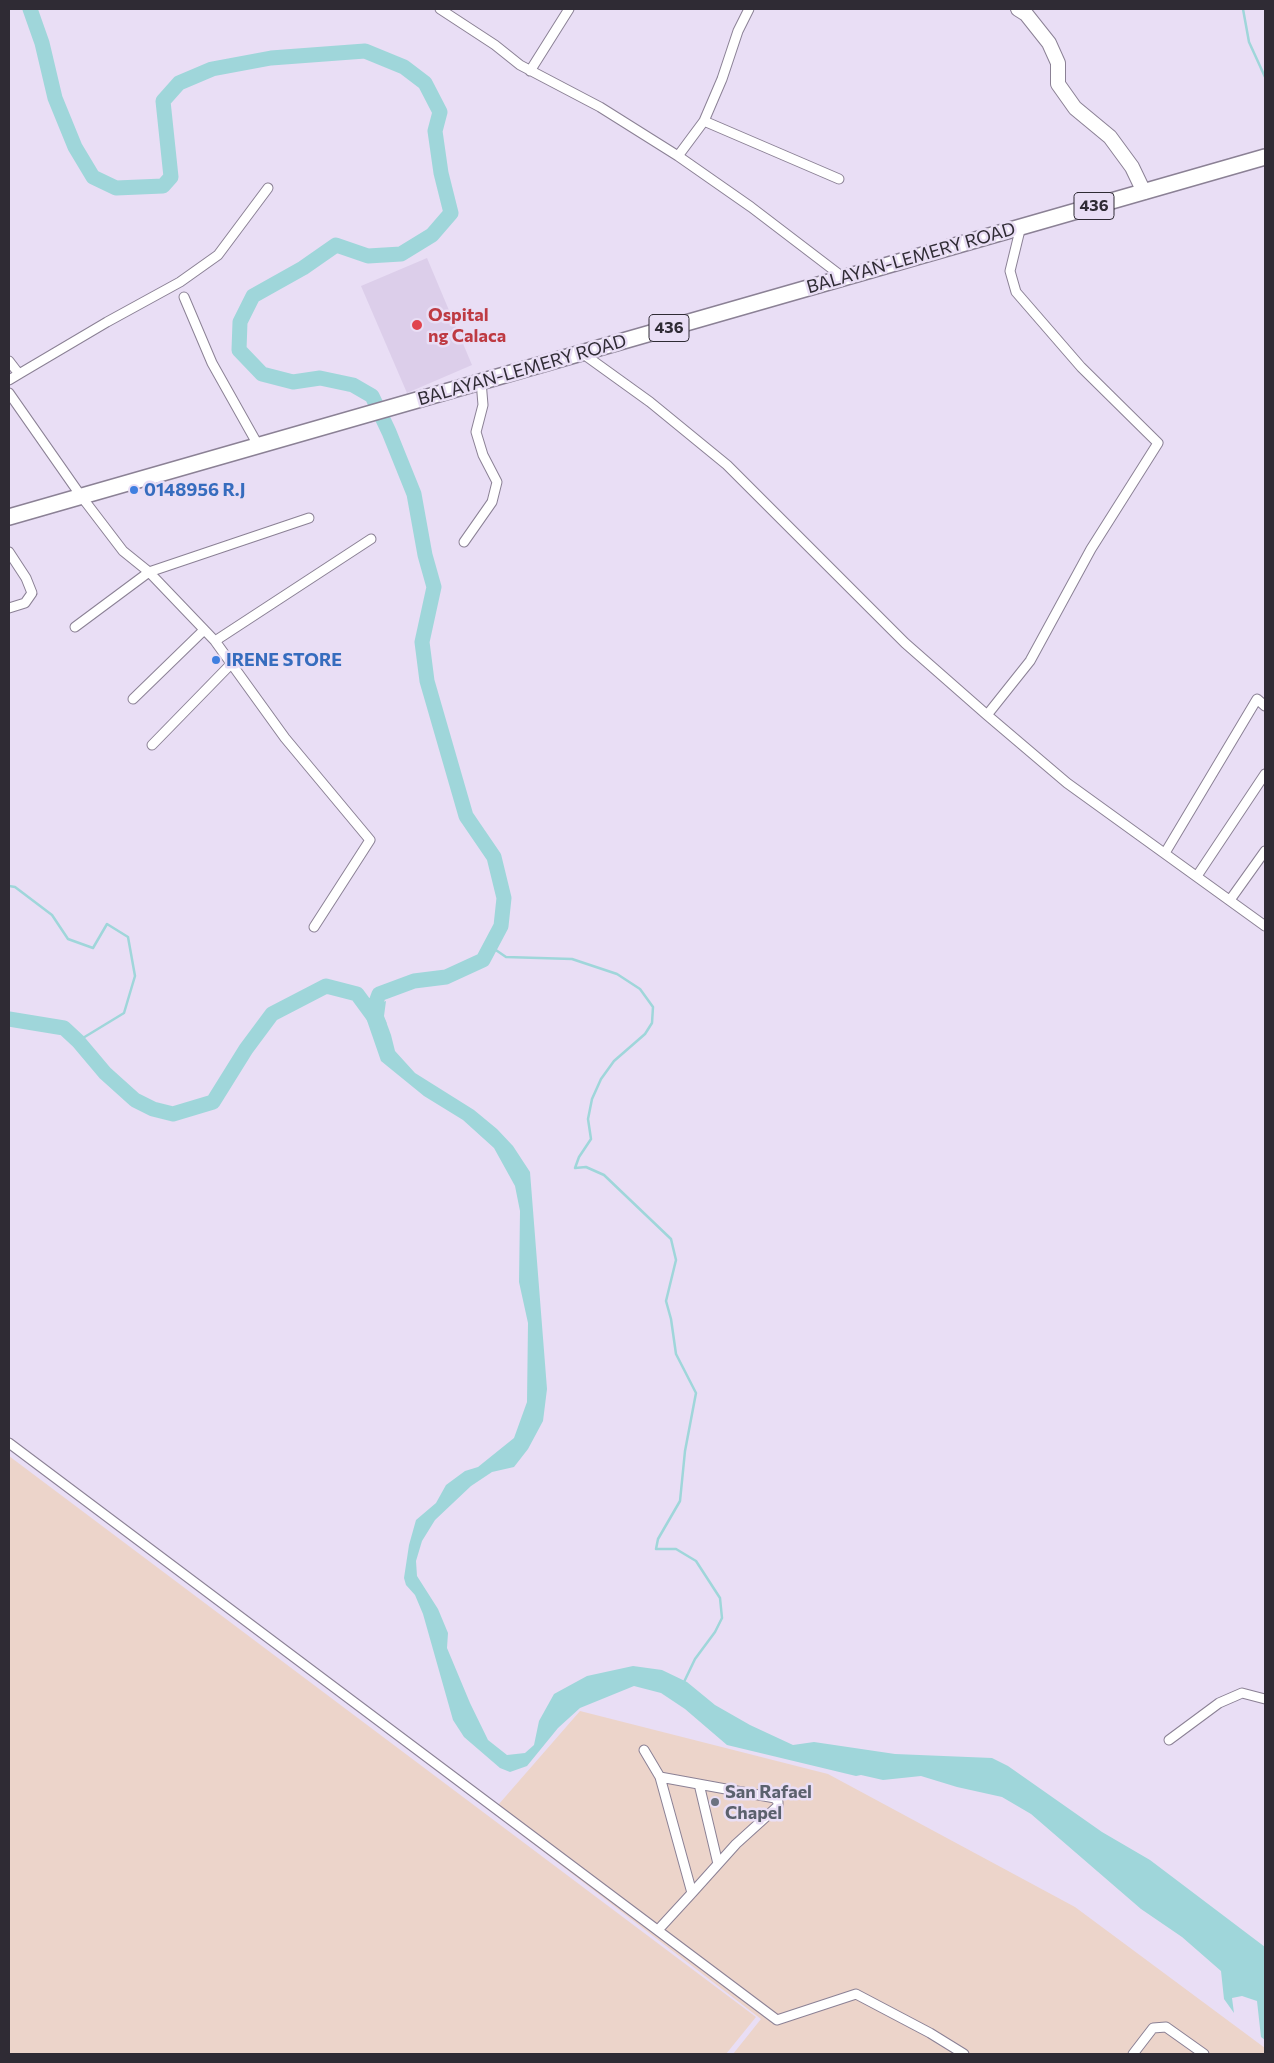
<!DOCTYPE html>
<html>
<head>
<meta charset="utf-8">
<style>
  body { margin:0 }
  #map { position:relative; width:1274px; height:2063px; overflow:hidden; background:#e9def5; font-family:Commissioner,sans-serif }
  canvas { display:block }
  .frame { position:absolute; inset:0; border:10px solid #2f2b34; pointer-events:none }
</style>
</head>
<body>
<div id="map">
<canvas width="1274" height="2063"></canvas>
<div class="frame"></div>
</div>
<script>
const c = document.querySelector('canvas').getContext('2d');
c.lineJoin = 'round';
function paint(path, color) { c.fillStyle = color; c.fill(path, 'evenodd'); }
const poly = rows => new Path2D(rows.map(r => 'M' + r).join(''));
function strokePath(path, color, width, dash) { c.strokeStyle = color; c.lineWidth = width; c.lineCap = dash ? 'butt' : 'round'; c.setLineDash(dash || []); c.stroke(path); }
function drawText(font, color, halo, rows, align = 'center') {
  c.font = font + ' Commissioner,sans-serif'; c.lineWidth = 5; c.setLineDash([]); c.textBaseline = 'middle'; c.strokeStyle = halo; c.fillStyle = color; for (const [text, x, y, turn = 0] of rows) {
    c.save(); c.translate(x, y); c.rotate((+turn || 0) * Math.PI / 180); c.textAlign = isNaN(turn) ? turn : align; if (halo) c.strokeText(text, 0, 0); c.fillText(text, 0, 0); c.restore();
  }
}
paint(poly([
  [427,258,472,365,407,393,361,286]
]), '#dcceea');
paint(poly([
  [9,1456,756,2017,726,2054,9,2054],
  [580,1711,828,1774,1075,1907,1265,2048,1265,2054,733,2054,761,2019,492,1812]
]), '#ecd4ca');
paint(poly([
  [386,1001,384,1016,391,1035,395,1051,415,1073,474,1110,497,1129,513,1146,530,1172,547,1389,543,1421,528,1449,514,1467,492,1472,471,1486,435,1520,422,1541,416,1561,417,1576,438,1609,448,1633,447,1648,470,1703,488,1740,507,1755,525,1753,534,1745,539,1721,554,1694,587,1676,633,1666,662,1670,687,1682,715,1705,750,1725,793,1745,814,1742,895,1754,992,1758,1008,1766,1102,1832,1150,1860,1265,1947,1265,2040,1261,2037,1257,2001,1242,1996,1232,1998,1234,2013,1224,1999,1221,1971,1182,1937,1141,1909,1031,1814,1002,1797,957,1787,921,1776,883,1780,861,1775,856,1776,727,1745,685,1709,661,1693,634,1686,580,1708,558,1728,527,1766,510,1772,500,1768,464,1737,453,1720,423,1614,415,1595,406,1585,404,1578,409,1545,416,1520,436,1503,446,1485,465,1471,478,1467,514,1438,527,1402,528,1323,519,1282,520,1211,515,1186,494,1148,463,1120,424,1096,381,1061,363,1009]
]), '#9fd6da');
strokePath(poly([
  [1243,9,1249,42,1265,77],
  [9,886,15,887,52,915,68,939,93,948,107,924,128,937,135,976,124,1013,78,1041],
  [490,946,506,957,572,959,617,974,640,989,653,1007,652,1023,645,1034,614,1061,601,1079,592,1099,588,1119,591,1139,579,1157,575,1168,586,1167,604,1175,671,1239,676,1260,666,1301,671,1319,676,1354,696,1393,685,1451,680,1501,658,1539,656,1549,676,1549,696,1561,720,1598,722,1618,715,1632,695,1659,684,1682]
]), '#9fd6da', 2.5);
strokePath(poly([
  [30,9,42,43,55,98,75,147,93,177,116,188,163,186,171,177,163,101,179,83,212,69,271,58,365,51,404,67,425,83,440,112,435,131,441,173,451,213,432,235,401,254,368,256,336,245,303,268,253,296,240,322,239,350,262,374,293,382,320,378,353,385,372,396,389,432,414,494,425,555,434,587,422,642,427,681,466,816,494,857,504,898,501,926,483,960,446,977,414,981,379,994,372,1013],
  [9,1019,64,1028,78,1041,105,1073,135,1100,153,1109,173,1114,213,1102,246,1049,272,1014,326,986,357,994,379,1024]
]), '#9fd6da', 15);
const street = poly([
  [440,9,495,45,520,65,600,107,678,156,751,207,844,278],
  [530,71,569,9],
  [704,121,839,179],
  [678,156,704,121,722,79,738,31,749,9],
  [184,297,212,363,258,445],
  [582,353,650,402,727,465,905,643,987,715,1067,783,1265,926],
  [9,361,19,374,9,380],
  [19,374,107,322,180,282,218,255,268,188],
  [9,393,81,496,123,551,149,572,215,641,285,738,370,840,314,927],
  [464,542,492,502,497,482,483,455,476,432,483,405,481,381],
  [9,552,26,578,32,593,25,603,9,608],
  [75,627,149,572,309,518],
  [215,641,371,539],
  [133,699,204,630],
  [987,715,1030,661,1091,549,1158,443,1081,367,1016,292,1010,271,1021,226],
  [152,745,232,663],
  [1165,853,1257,699,1265,706],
  [1197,876,1265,774],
  [1230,900,1265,851],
  [9,1443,777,2020,856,1994,930,2033,964,2054],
  [1169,1740,1219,1703,1242,1693,1265,1699],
  [644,1750,660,1777],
  [699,1784,718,1864],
  [658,1930,692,1893,736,1844,778,1806,778,1802,775,1798,660,1777,692,1893],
  [1133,2054,1153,2028,1166,2027,1204,2054]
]);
const secondary = poly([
  [1018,9,1026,14,1049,43,1058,63,1058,84,1075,108,1110,137,1132,167,1144,192]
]);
const primary = poly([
  [9,517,1265,157]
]);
strokePath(street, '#8b8195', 11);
strokePath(secondary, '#8b8195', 16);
strokePath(primary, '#8b8195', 18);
strokePath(street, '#fff', 9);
strokePath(secondary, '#fff', 14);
strokePath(primary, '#fff', 15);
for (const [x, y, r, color] of [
  [417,325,6,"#e0444e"],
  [134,490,5,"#3f7fe0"],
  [216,660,5,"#3f7fe0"],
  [715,1802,5,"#6b7280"]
]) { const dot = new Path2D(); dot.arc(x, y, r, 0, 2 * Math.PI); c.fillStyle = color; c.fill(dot); strokePath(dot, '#e9def5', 2); }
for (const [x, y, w] of [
  [1094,206,40],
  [669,328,40]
]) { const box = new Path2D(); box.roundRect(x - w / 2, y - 13.5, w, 27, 4); c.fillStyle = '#e9def5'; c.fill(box); strokePath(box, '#2f2b34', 1); }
drawText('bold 16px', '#2f2b34', null, [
  ["436",1094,206],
  ["436",669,328]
]);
drawText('18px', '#2f2b34', '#e9def5', [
  ["BALAYAN-LEMERY ROAD",911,258,-16],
  ["BALAYAN-LEMERY ROAD",522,370,-16]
]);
drawText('bold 18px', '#be3a42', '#e9def5', [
  ["Ospital",428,315],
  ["ng Calaca",428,336]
], 'left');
drawText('bold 18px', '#366cbe', '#e9def5', [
  ["0148956 R.J",144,490],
  ["IRENE STORE",226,660]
], 'left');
drawText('bold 18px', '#5b616d', '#e9def5', [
  ["San Rafael",725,1792],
  ["Chapel",725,1813]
], 'left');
</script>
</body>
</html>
